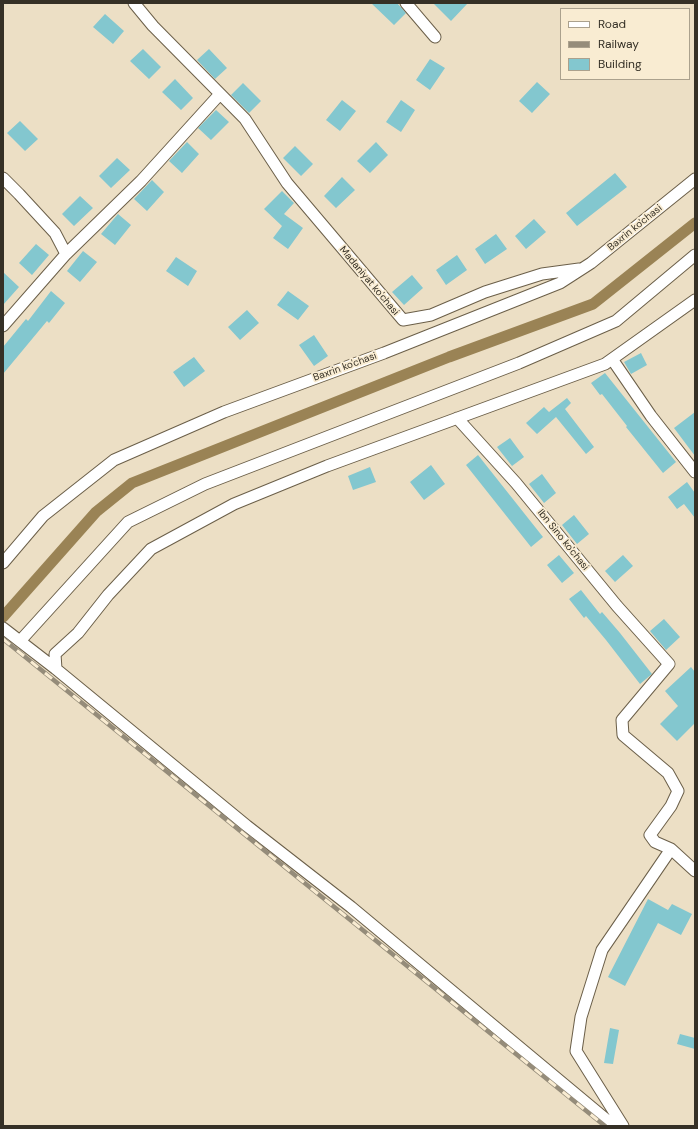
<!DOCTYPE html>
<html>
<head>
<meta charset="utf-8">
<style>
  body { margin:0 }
  #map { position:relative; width:698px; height:1129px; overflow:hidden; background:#ecdfc5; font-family:"DM Sans",sans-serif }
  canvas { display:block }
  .frame { position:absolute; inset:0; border:4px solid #353026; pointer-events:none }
  .legend { position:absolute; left:560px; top:8px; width:130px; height:72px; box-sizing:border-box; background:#f9ecd2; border:1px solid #aba18d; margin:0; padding:5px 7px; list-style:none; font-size:12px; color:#353026 }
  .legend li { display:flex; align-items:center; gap:8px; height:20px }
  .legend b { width:20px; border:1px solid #aba18d }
</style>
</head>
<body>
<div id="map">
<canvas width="698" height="1129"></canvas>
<div class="frame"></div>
<ul class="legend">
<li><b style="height:5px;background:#fff"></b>Road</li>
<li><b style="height:5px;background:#958c7a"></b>Railway</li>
<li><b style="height:11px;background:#83c7cf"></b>Building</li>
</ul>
</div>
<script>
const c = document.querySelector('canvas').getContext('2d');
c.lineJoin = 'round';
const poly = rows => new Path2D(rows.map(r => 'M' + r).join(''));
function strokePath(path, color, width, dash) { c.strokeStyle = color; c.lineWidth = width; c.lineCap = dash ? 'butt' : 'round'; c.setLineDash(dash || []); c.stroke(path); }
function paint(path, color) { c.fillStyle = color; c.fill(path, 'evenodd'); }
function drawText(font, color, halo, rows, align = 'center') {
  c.font = font + ' "DM Sans",sans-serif'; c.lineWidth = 3.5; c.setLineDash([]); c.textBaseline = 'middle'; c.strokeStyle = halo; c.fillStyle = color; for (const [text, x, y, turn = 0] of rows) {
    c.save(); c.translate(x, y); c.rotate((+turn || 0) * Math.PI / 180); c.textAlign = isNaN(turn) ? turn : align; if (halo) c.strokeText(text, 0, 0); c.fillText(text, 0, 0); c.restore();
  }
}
strokePath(poly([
  [3,617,96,512,132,483,449,357,593,304,695,223]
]), '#9a8355', 11);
paint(poly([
  [371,3,397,3,406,13,394,25],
  [433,3,468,3,451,21],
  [105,14,124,31,113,44,93,27],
  [143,49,161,67,149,79,130,61],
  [209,49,227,68,215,79,197,60],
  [430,59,445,68,430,90,416,80],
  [175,79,193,98,181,110,162,92],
  [537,82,550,94,532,113,519,101],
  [243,83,261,101,249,113,231,95],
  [342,100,356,111,340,131,326,120],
  [401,100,415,110,401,132,386,122],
  [216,110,229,122,211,140,198,128],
  [20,121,38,139,25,151,7,133],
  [187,142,199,154,182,173,169,161],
  [376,142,388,155,370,173,357,161],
  [295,146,313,164,301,176,283,158],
  [117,158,130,170,111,188,99,176],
  [615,173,627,187,577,226,566,213],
  [342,177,355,190,336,208,324,196],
  [152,180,164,192,147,211,134,199],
  [282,191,294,203,284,214,303,228,288,249,273,238,282,226,264,209],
  [80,196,93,208,74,226,62,214],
  [118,214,131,225,115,245,101,234],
  [534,219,546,232,526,249,515,236],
  [496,234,507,249,485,264,475,249],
  [36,244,49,255,32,275,19,263],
  [83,251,97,262,80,282,67,271],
  [457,255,467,270,446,285,436,270],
  [176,257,197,271,188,286,166,271],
  [3,272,19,287,3,305],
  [412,275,423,288,404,305,392,292],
  [51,291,65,303,49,323,47,321,3,374,3,347,26,319,28,321],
  [288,291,309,306,298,320,277,305],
  [247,310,259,323,240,340,228,327],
  [314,335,328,356,314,366,299,345],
  [641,353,647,365,631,374,624,362],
  [194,357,205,371,184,387,173,372],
  [605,373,676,462,663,473,626,427,627,426,602,394,600,395,591,383],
  [567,398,571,403,565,409,594,447,586,454,556,417,537,434,526,423,544,407,549,412],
  [695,412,695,456,674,428],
  [510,438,524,457,512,466,497,447],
  [478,455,543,537,531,547,466,465],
  [431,465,445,484,424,500,410,482],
  [370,467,376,482,353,490,348,476],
  [542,474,556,493,544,503,529,484],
  [687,482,695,493,695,518,684,504,677,509,668,497],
  [574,515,589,534,577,544,562,525],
  [559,555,574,573,562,583,547,565],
  [623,555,633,566,615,582,605,571],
  [581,590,600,614,602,612,620,633,652,674,640,684,606,640,586,616,584,618,569,599],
  [664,619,680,637,666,650,650,631],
  [691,667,695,672,695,723,677,741,660,724,678,706,665,691],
  [648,899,668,910,672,904,692,914,681,935,658,923,625,986,608,977],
  [610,1028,619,1030,613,1064,604,1063],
  [680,1034,695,1038,695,1049,677,1044]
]), '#83c7cf');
const street = poly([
  [134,3,153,26,245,119,287,183,403,320,431,315,485,292,542,274,579,269],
  [406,3,435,37],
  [3,178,19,194,55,233,66,254],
  [3,326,66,254,141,181,220,94],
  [612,359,651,416,695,472],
  [457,418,516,483,617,606,669,664,622,720,623,735,668,773,678,791,671,806,650,835,655,842,671,849,695,871],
  [3,563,43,516,114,460,224,412,384,353,560,283,591,263,695,179],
  [3,628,56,669,247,826,351,907,614,1126],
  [20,641,128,522,205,484,519,363,616,321,695,255],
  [56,669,55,654,78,633,108,595,151,549,234,504,327,466,605,364,695,300],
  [623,1126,576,1051,581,1017,602,950,671,849]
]);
strokePath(street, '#6b5f49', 13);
strokePath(street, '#fff', 11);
const rail = poly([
  [3,639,605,1126]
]);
strokePath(rail, '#958c7a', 4.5);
strokePath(rail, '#f9ecd2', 3, [9]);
drawText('10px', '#353026', '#f9ecd2', [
  ["Baxrin ko'chasi",635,228,-39],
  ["Madaniyat ko'chasi",369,281,50],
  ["Baxrin ko'chasi",345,367,-20],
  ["Ibn Sino ko'chasi",563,540,51]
]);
</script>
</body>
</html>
